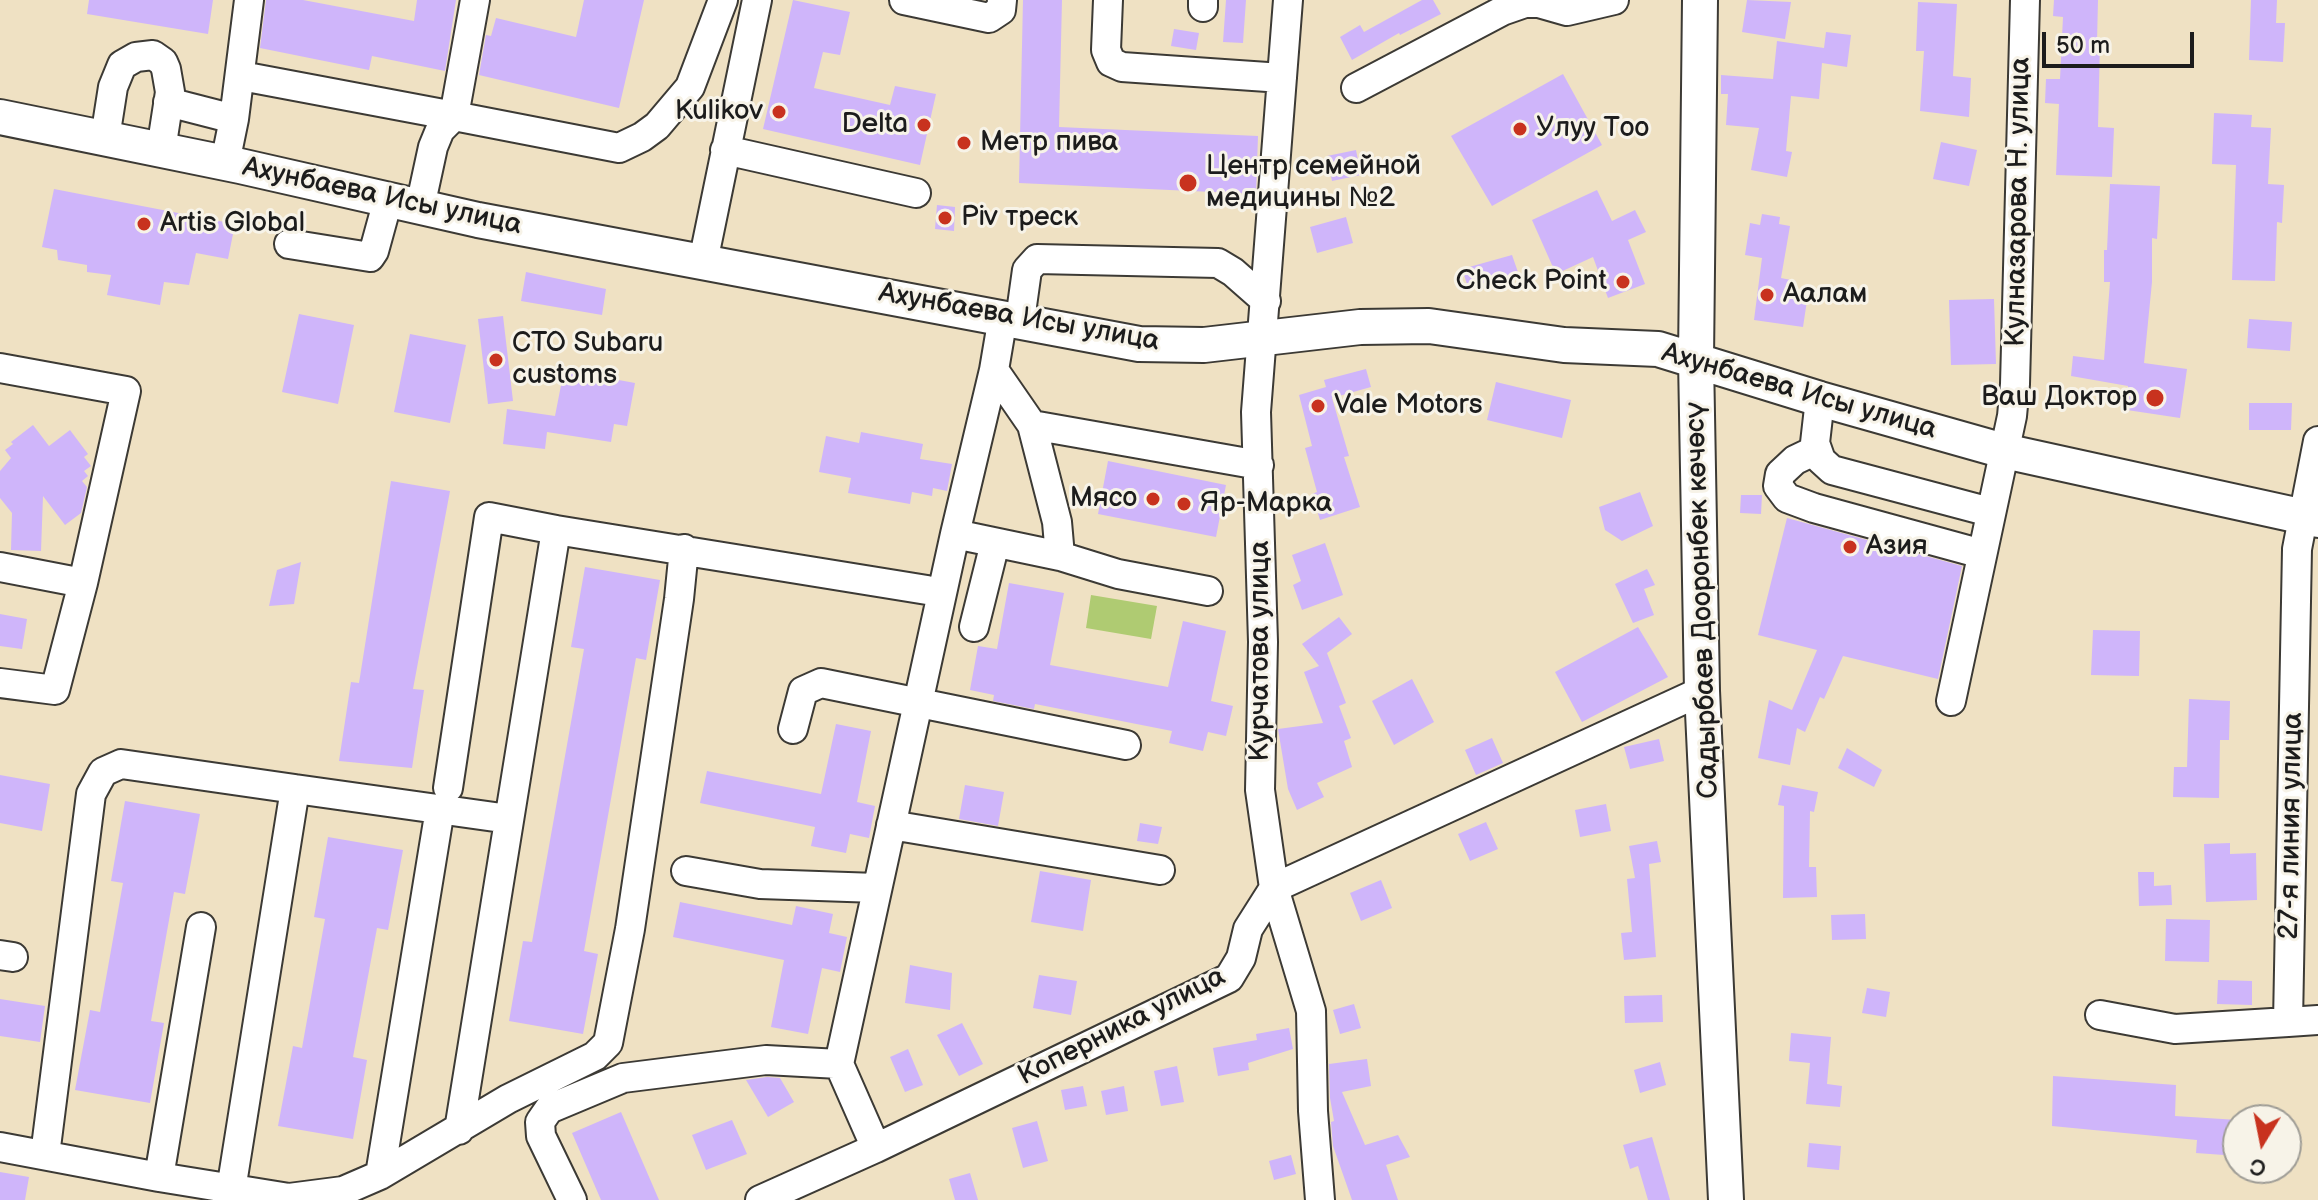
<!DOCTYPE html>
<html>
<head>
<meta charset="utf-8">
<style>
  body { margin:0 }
  #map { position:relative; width:2318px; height:1200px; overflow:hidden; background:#efe1c3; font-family:"Balsamiq Sans",sans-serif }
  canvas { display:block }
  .north { position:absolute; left:2222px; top:1104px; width:80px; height:80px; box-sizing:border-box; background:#f7f3e8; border:2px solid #9f9d96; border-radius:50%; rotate:190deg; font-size:22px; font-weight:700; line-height:32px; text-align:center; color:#1c1c1c }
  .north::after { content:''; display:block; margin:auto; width:28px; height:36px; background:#c8321e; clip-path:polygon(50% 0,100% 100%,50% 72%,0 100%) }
  .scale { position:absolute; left:2042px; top:32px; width:152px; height:36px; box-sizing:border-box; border:4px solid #1c1c1c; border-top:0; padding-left:10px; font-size:24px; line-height:28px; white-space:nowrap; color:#1c1c1c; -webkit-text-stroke:6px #f7f3e8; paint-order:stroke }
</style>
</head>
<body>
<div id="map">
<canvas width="2318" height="1200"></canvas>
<div class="north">С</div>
<div class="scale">50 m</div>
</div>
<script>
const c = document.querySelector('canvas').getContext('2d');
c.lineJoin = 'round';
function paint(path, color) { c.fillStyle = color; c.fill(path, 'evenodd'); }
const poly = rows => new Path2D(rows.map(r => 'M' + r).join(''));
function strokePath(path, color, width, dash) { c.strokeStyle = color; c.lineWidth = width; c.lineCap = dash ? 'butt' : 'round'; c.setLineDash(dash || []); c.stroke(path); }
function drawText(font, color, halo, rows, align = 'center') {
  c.font = font + ' "Balsamiq Sans",sans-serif'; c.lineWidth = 6; c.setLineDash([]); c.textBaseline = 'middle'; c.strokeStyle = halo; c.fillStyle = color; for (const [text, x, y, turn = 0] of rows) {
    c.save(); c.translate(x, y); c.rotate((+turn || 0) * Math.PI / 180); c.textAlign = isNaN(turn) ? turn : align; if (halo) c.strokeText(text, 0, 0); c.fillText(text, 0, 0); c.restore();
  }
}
paint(poly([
  [1091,595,1157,606,1151,639,1086,628]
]), '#afcb72');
paint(poly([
  [89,0,213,0,208,34,87,14],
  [266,0,303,0,414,21,417,0,456,0,445,71,372,56,369,70,260,48],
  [584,0,644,0,619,108,479,75,486,35,491,36,496,18,576,37],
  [793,0,850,12,840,55,823,52,814,88,890,105,895,86,936,94,920,165,763,129],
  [1023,0,1062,0,1059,127,1258,136,1256,194,1019,183],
  [1226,0,1246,0,1243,43,1223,42],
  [1422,0,1433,0,1441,14,1400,35,1399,33,1352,60,1340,37,1360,25,1364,32],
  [1747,0,1791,2,1785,39,1742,32],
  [2054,0,2098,0,2097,42,2100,42,2098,127,2114,128,2112,177,2056,175,2059,104,2045,103,2046,79,2060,79,2063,17,2053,16],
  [2251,0,2277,0,2276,23,2285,23,2283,62,2249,60],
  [1918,2,1957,4,1953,76,1971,78,1969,117,1920,111,1924,51,1916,51],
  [1174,29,1199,33,1196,50,1171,46],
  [1826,32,1851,35,1847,67,1822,63,1819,99,1791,96,1786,151,1792,152,1787,177,1751,170,1759,128,1726,125,1728,94,1721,94,1721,75,1773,79,1777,41,1824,48],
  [1563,74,1602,145,1492,206,1451,136],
  [2214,113,2252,115,2251,127,2271,128,2268,184,2284,185,2282,223,2277,222,2275,281,2232,280,2236,165,2212,164],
  [1941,142,1977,150,1969,186,1933,179],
  [1356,150,1361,175,1332,181,1327,156],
  [2110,184,2160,186,2157,239,2152,238,2152,282,2144,363,2187,369,2180,418,2127,410,2128,386,2071,376,2073,356,2104,360,2110,282,2104,282,2104,250,2107,250],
  [54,189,235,224,228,259,196,253,189,285,164,282,160,305,107,295,111,275,87,272,87,265,58,260,57,250,42,247],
  [1597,190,1612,221,1635,210,1646,232,1628,240,1645,284,1608,298,1593,257,1556,274,1532,220],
  [937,205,955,207,954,231,935,229],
  [1762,214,1780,217,1779,224,1790,226,1781,278,1796,281,1794,292,1808,294,1803,327,1754,320,1762,258,1745,255,1750,223,1760,225],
  [1346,217,1353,243,1317,253,1310,227],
  [1512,255,1519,275,1468,287,1462,269],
  [526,272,606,289,602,315,521,301],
  [1994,299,1996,364,1951,365,1949,300],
  [299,314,354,325,338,404,282,392],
  [503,316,513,401,488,404,478,319],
  [2249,319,2292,322,2290,351,2247,348],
  [410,334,466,345,450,423,394,412],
  [1366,369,1371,387,1332,398,1349,456,1344,457,1360,507,1320,520,1312,494,1317,492,1305,448,1312,446,1299,395,1326,387,1324,380],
  [564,370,635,383,627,426,614,424,611,442,547,432,545,449,503,444,507,409,555,416],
  [1496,382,1571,400,1562,438,1487,420],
  [2249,403,2292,403,2291,430,2249,430],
  [33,425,49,446,70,430,88,454,84,457,91,466,84,471,88,476,82,481,87,487,81,513,65,525,43,496,41,551,11,550,12,513,0,498,0,471,11,458,5,450,13,444,11,442],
  [861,432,923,444,920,459,952,464,947,491,933,488,932,496,912,492,910,504,848,493,851,478,819,472,826,436,859,443],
  [1108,461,1226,485,1216,537,1098,514],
  [391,481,450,491,413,689,424,690,412,768,339,761,351,682,359,683],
  [1640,492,1653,526,1622,541,1605,530,1599,507],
  [1741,495,1762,495,1761,514,1740,513],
  [1787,518,1962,566,1938,679,1843,656,1824,699,1820,697,1805,732,1797,728,1790,765,1758,758,1769,700,1792,710,1817,650,1758,635],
  [1325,543,1343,595,1302,610,1293,585,1301,581,1292,555],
  [301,562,294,604,269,606,277,570],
  [585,567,660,580,646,660,636,658,584,951,598,954,583,1034,509,1021,523,941,532,942,584,649,571,647],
  [1647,569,1655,585,1644,589,1654,615,1633,623,1615,584],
  [1009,583,1064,593,1050,665,1168,687,1183,621,1226,631,1211,701,1233,706,1226,736,1208,732,1203,751,1169,743,1172,731,1035,704,1034,709,993,701,994,695,970,690,978,646,997,649],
  [0,614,27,619,22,649,0,646],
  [1339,617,1352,634,1327,653,1346,703,1339,706,1351,738,1344,741,1352,767,1317,783,1324,797,1297,810,1288,789,1278,729,1323,723,1304,672,1319,666,1302,644],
  [1638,627,1668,677,1582,722,1555,672],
  [2093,630,2140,631,2139,676,2091,675],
  [1412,679,1434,722,1394,745,1372,701],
  [2189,699,2230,701,2229,740,2220,740,2219,798,2173,797,2174,767,2187,767],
  [836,724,871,731,857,802,875,806,869,838,850,834,846,853,811,846,815,827,700,803,707,771,821,794],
  [1492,738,1503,763,1476,775,1465,750],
  [1659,739,1664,761,1630,769,1624,747],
  [1847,748,1882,770,1874,787,1838,768],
  [0,775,50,784,42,831,0,823],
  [965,785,1004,792,998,826,959,819],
  [1782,785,1818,792,1814,812,1810,811,1809,867,1816,867,1817,897,1783,898,1784,806,1778,805],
  [125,801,200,814,185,894,174,892,151,1021,164,1023,150,1103,75,1090,90,1010,100,1012,123,883,111,881],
  [1606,804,1611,831,1580,837,1575,810],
  [1486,822,1498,849,1470,861,1458,834],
  [1140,823,1162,827,1158,844,1137,841],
  [328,837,403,850,388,930,377,928,353,1057,367,1060,353,1139,278,1126,293,1046,302,1048,325,919,314,917],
  [1657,841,1661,862,1649,864,1656,957,1624,960,1621,933,1632,932,1627,879,1635,878,1629,846],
  [2230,843,2230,854,2256,853,2257,900,2206,902,2204,844],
  [1040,871,1091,880,1083,931,1031,922],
  [2138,872,2154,872,2154,886,2171,885,2172,905,2139,906],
  [1381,880,1392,908,1361,921,1350,893],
  [680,902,792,925,796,906,833,914,829,933,847,937,840,972,822,968,808,1034,771,1027,784,960,673,937],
  [1865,914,1866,939,1832,940,1831,915],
  [2166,919,2210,920,2209,962,2165,961],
  [910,965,952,973,950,1010,905,1003],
  [1039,975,1077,981,1071,1015,1033,1008],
  [2218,980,2252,981,2252,1005,2217,1004],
  [1867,988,1890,992,1886,1017,1862,1013],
  [1662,995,1663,1022,1625,1023,1624,996],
  [0,999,45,1006,40,1042,0,1036],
  [1354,1004,1361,1028,1340,1034,1333,1010],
  [962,1023,983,1064,959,1076,937,1035],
  [1289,1028,1293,1049,1248,1063,1249,1070,1218,1076,1213,1048,1257,1040,1256,1034],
  [1791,1033,1831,1037,1827,1084,1842,1086,1840,1107,1806,1104,1810,1063,1789,1061],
  [908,1049,923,1085,905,1092,890,1057],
  [1367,1059,1371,1086,1342,1092,1365,1145,1398,1135,1410,1157,1386,1165,1398,1200,1352,1200,1333,1146,1331,1122,1334,1121,1330,1098,1329,1064],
  [1660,1062,1666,1085,1640,1093,1634,1070],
  [1177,1066,1184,1102,1161,1106,1154,1071],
  [2053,1076,2176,1085,2175,1116,2238,1120,2238,1156,2196,1153,2197,1140,2052,1126],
  [767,1077,780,1078,794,1102,768,1117,746,1080],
  [1083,1086,1087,1106,1065,1110,1061,1090],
  [1124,1086,1128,1111,1106,1115,1101,1091],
  [621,1112,659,1200,601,1200,572,1133],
  [732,1120,747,1154,706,1170,692,1135],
  [1037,1121,1048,1161,1023,1168,1012,1128],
  [1652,1137,1670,1200,1648,1200,1638,1166,1630,1169,1623,1145],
  [1809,1143,1841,1146,1839,1170,1807,1167],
  [1291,1155,1296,1174,1274,1180,1269,1161],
  [0,1172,29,1177,25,1200,0,1200],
  [970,1173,978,1200,955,1200,949,1179]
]), '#cfb5fa');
const minor = poly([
  [904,0,989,18,1001,10,1002,0],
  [1108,0,1106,50,1111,62,1122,67,1282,78],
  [1288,0,1256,412,1263,642,1260,790,1274,888,1311,1011,1313,1111,1320,1200],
  [1203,7,1203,0],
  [252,78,454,116,475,0],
  [1356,88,1502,11,1525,3,1539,3,1567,11,1614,0],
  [168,102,234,119],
  [105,138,113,87,122,65,136,57,153,55,163,62,166,69,170,92,161,150],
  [725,150,916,193],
  [225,163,234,119,249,0],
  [420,207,433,147,440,130,454,116,619,148,642,137,657,126,690,87,723,0],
  [289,244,370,257,374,251,388,200],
  [703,262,757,0],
  [1020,320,1027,270,1037,259,1218,263,1233,272,1266,301],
  [0,368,126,391,83,583,55,690,0,683],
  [994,370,1032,425],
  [1820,399,1815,443,1821,460,1832,470,1990,512],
  [1816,450,1795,460,1780,474,1778,486,1787,498,1814,508,1982,554],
  [955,534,1060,556],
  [0,567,83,583],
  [1208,591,1118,574,1060,556,1057,522,1032,425,1259,465],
  [974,627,995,543],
  [1951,701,2012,416,2015,384,2025,0],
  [793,729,803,691,821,683,1126,745],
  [448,788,489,517,556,530],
  [891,825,1160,870],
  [686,871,760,884,877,888],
  [0,955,13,957],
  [2100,1015,2175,1029,2288,1022,2297,549,2318,441],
  [2288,1022,2318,1020],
  [459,1130,556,530,927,590],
  [0,1147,159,1177,289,1198,343,1191,380,1175,508,1099,595,1056,608,1043,630,929,679,599,684,549],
  [876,1148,839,1064,955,534,994,370,1003,317],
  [45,1155,91,794,103,772,121,764,295,789],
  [380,1175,440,809],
  [159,1177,201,927],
  [231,1190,295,789,509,819],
  [572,1200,541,1136,540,1122,549,1109,623,1078,766,1060,839,1064],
  [760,1200,876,1148,1229,978,1241,958,1248,929,1274,888,1702,691]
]);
const major = poly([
  [1700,0,1696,359,1702,691,1726,1200],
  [0,117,240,166,478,220,1139,344,1204,345,1360,327,1429,326,1564,345,1658,349,1820,399,2004,451,2318,520]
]);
strokePath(minor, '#3c3a35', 32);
strokePath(major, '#3c3a35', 38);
strokePath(minor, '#fff', 28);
strokePath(major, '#fff', 34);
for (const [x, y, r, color] of [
  [779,112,8,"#c8321e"],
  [924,125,8,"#c8321e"],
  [1520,129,8,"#c8321e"],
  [964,143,8,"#c8321e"],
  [1188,183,10,"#c8321e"],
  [945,218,8,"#c8321e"],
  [144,224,8,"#c8321e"],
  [1623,282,8,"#c8321e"],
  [1767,295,8,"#c8321e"],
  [496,360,8,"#c8321e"],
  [2155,398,10,"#c8321e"],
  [1318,406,8,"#c8321e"],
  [1153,499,8,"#c8321e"],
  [1184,504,8,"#c8321e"],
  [1850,547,8,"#c8321e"]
]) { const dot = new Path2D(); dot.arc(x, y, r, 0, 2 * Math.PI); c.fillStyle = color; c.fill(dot); strokePath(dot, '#f7f3e8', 3); }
drawText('28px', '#1c1c1c', '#f7f3e8', [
  ["Kulikov",763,112,"right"],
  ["Delta",908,125,"right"],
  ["Улуу Тоо",1536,129],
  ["Метр пива",980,143],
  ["Центр семейной",1206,167],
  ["медицины №2",1206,199],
  ["Piv треск",961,218],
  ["Artis Global",160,224],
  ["Check Point",1607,282,"right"],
  ["Аалам",1783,295],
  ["СТО Subaru",512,344],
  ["customs",512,376],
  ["Ваш Доктор",2137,398,"right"],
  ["Vale Motors",1334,406],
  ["Мясо",1137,499,"right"],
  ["Яр-Марка",1200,504],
  ["Азия",1866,547]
], 'left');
drawText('28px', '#1c1c1c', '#f7f3e8', [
  ["Ахунбаева Исы улица",382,197,12],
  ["Кулназарова Н. улица",2019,202,-89],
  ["Ахунбаева Исы улица",1019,318,10],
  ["Ахунбаева Исы улица",1799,392,16],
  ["Садырбаев Дооронбек көчөсү",1703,600,-92],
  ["Курчатова улица",1261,651,-90],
  ["27-я линия улица",2292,826,-89],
  ["Коперника улица",1122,1027,-27]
]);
</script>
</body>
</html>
